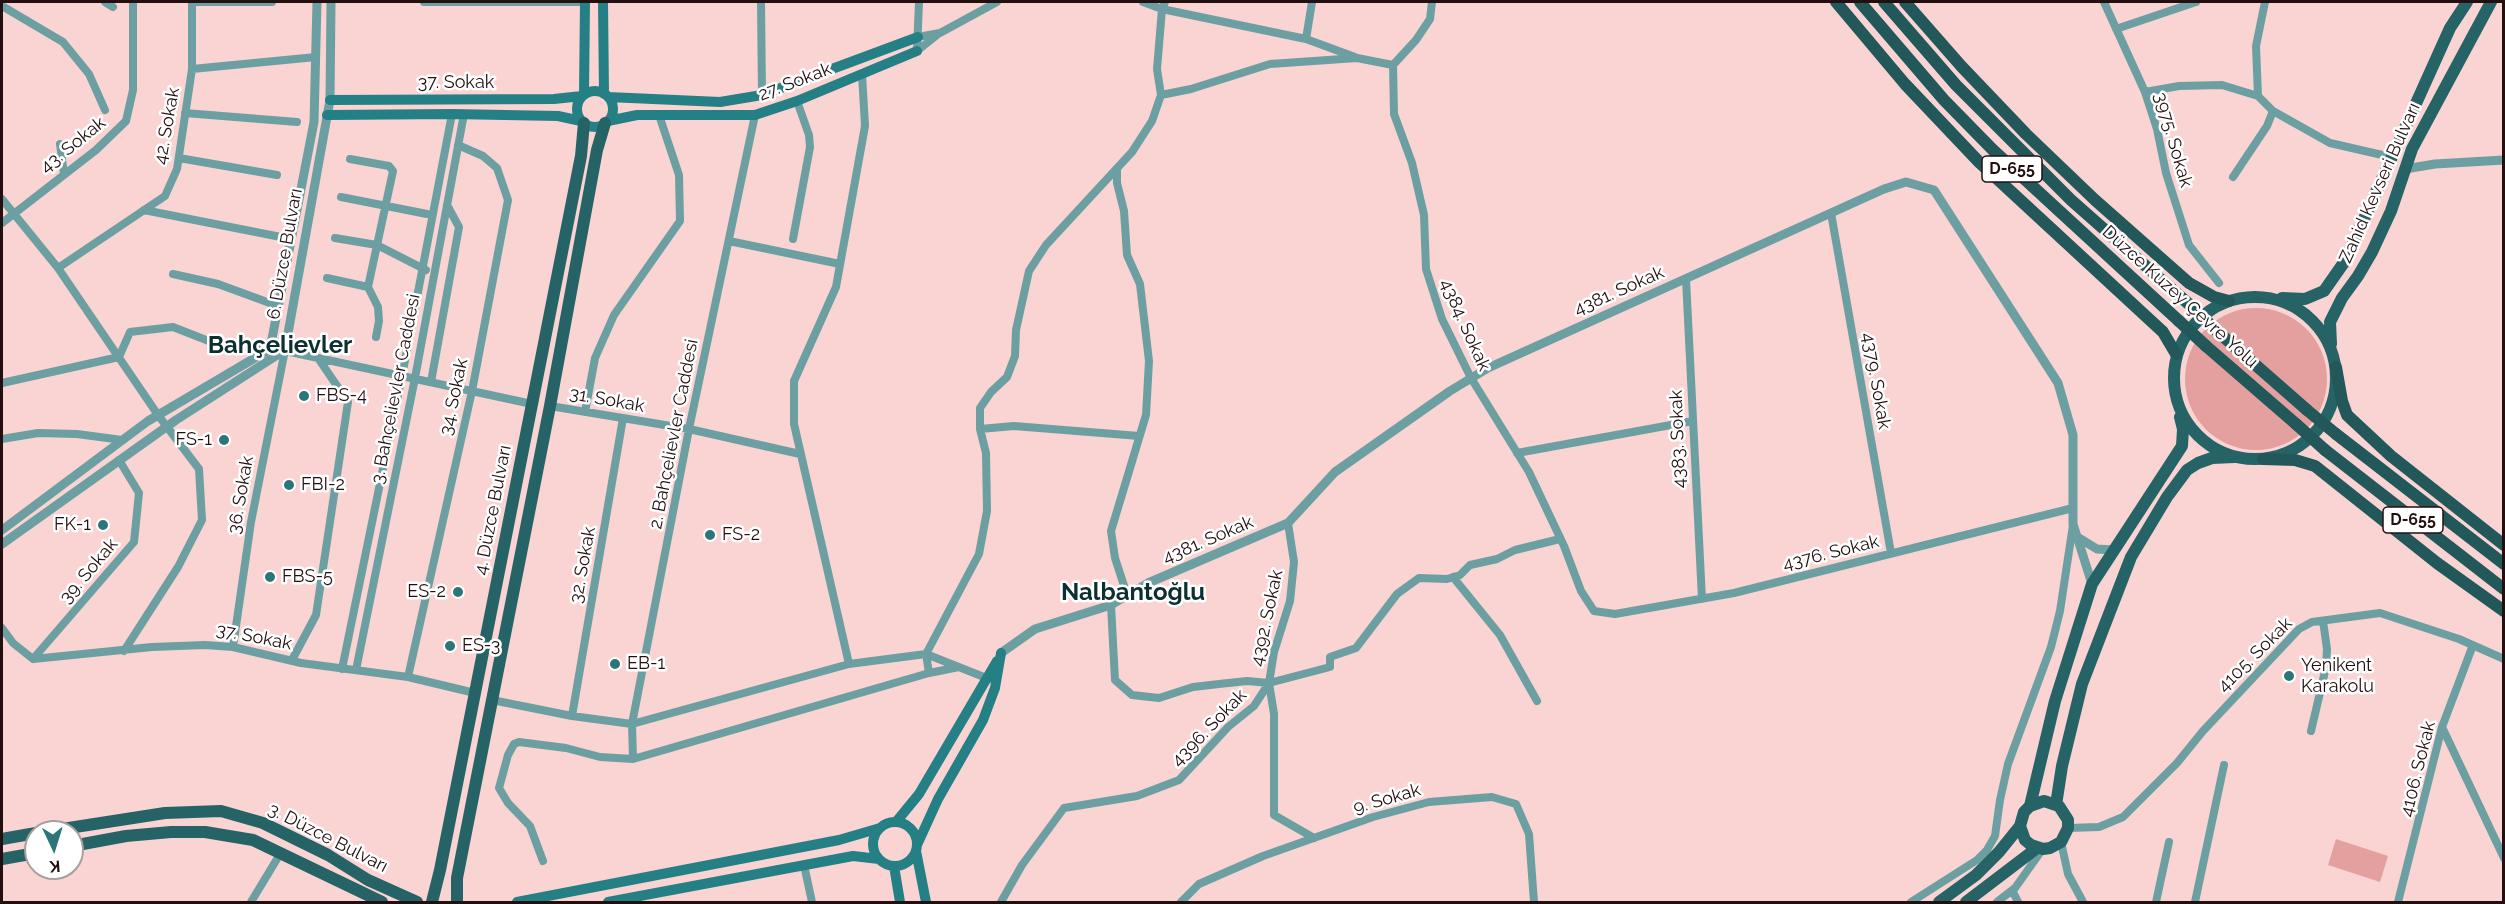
<!DOCTYPE html>
<html>
<head>
<meta charset="utf-8">
<style>
  body { margin:0 }
  #map { position:relative; width:2505px; height:904px; overflow:hidden; background:#fad3d3; font-family:Raleway,sans-serif }
  canvas { display:block }
  .frame { position:absolute; inset:0; border:3px solid #240f10; pointer-events:none }
  .north { position:absolute; left:24px; top:820px; width:60px; height:60px; box-sizing:border-box; background:#fff; border:2px solid #a79f9f; border-radius:50%; rotate:176deg; font-size:16px; font-weight:700; line-height:24px; text-align:center; color:#240f10 }
  .north::after { content:''; display:block; margin:auto; width:21px; height:27px; background:#2c7679; clip-path:polygon(50% 0,100% 100%,50% 72%,0 100%) }
</style>
</head>
<body>
<div id="map">
<canvas width="2505" height="904"></canvas>
<div class="frame"></div>
<div class="north">K</div>
</div>
<script>
const c = document.querySelector('canvas').getContext('2d');
c.lineJoin = 'round';
function paint(path, color) { c.fillStyle = color; c.fill(path, 'evenodd'); }
const poly = rows => new Path2D(rows.map(r => 'M' + r).join(''));
function strokePath(path, color, width, dash) { c.strokeStyle = color; c.lineWidth = width; c.lineCap = dash ? 'butt' : 'round'; c.setLineDash(dash || []); c.stroke(path); }
function drawText(font, color, halo, rows, align = 'center') {
  c.font = font + ' Raleway,sans-serif'; c.lineWidth = 5; c.setLineDash([]); c.textBaseline = 'middle'; c.strokeStyle = halo; c.fillStyle = color; for (const [text, x, y, turn = 0] of rows) {
    c.save(); c.translate(x, y); c.rotate((+turn || 0) * Math.PI / 180); c.textAlign = isNaN(turn) ? turn : align; if (halo) c.strokeText(text, 0, 0); c.fillText(text, 0, 0); c.restore();
  }
}
paint(poly([
  '2185 379a71 71 0 1 1 142 0a71 71 0 1 1-142 0Z',
  [2336,839,2388,856,2380,882,2328,865]
]), '#e49f9f');
strokePath(poly([
  [105,2,113,7],
  [192,2,272,2],
  [424,2,585,2],
  [761,2,762,95],
  [1143,2,1162,9,1306,39,1355,57],
  [1432,2,1430,19,1416,40,1393,65,1394,114,1412,163,1424,215,1426,269,1442,319,1471,378,1529,472,1564,546,1581,591,1594,611,1615,614,1734,593,2073,508],
  [2104,2,2145,92,2157,129,2166,173,2189,245,2219,283],
  [2,6,63,42,89,74,105,110],
  [2116,29,2196,2],
  [918,37,940,33,997,2],
  [1306,39,1312,2],
  [917,51,919,2],
  [917,51,937,35],
  [192,69,316,57],
  [2145,92,2179,86,2222,85,2258,96,2256,46,2265,2],
  [1161,95,1191,89,1270,64,1357,58,1393,65],
  [2258,96,2273,111,2330,143,2391,157],
  [185,113,297,122],
  [60,144,64,174],
  [179,158,277,175],
  [350,159,389,166,393,171,368,287,378,307,379,321,376,337],
  [1117,169,1117,183,1124,211,1127,255,1140,284,1149,361,1146,415,1111,531,1115,558,1127,595],
  [2233,177,2267,126,2273,111],
  [341,197,427,214],
  [2,199,58,268,158,415,199,469,202,520,178,567,124,651],
  [144,210,291,239],
  [1831,213,1891,553],
  [2,223,96,150,126,121,133,90,133,2],
  [335,238,377,245,426,270],
  [793,239,810,147,809,135,797,101],
  [729,241,840,264],
  [58,268,165,196,177,169,192,69,192,2],
  [173,274,218,284,278,306],
  [327,278,368,287],
  [1686,279,1702,599],
  [281,350,532,404],
  [431,382,459,227,447,205],
  [2,383,119,357,130,332,173,327,219,345,269,349],
  [550,406,689,429,800,454],
  [585,412,595,358,614,315,680,221,679,175,659,115],
  [980,429,1014,426,1139,436],
  [2,439,38,433,77,434,122,440],
  [1517,453,1693,421],
  [1288,523,1294,562,1290,601,1274,652,1269,683,1274,714,1274,815,1314,838],
  [1453,577,1500,635,1537,701],
  [1111,605,1115,680,1132,695,1159,698,1193,687,1219,684,1247,681,1269,683,1330,667,1330,657,1356,648,1397,594,1419,578,1447,579,1460,575,1470,565,1497,559,1515,550,1560,539],
  [2,628,13,643,33,659,152,647,205,645,233,647,301,663,408,677,475,693],
  [233,647,251,522,285,350],
  [33,659,134,542,139,493,119,460],
  [292,660,316,615,348,402,318,358],
  [849,664,794,424,794,381,836,287,865,126,862,74],
  [342,669,402,376,452,114],
  [356,670,415,378,464,114],
  [929,673,926,654,979,554,987,511,986,453,980,429,980,408,991,392,1007,377,1015,356,1016,330,1029,271,1046,245,1132,152,1152,121,1161,95,1157,69,1162,9,1165,2],
  [408,677,472,391,508,200,497,168,483,156,458,145],
  [492,700,572,716,632,724,849,664,926,654,989,679],
  [572,716,623,418],
  [2442,727,2504,858],
  [2311,731,2326,667,2327,649,2323,621],
  [633,759,632,724,689,429,755,115],
  [2068,828,2099,827,2123,817,2177,763,2203,731,2299,629,2312,622,2380,613,2459,639,2504,659],
  [2061,842,2068,874,2083,902],
  [543,861,530,826,508,803,499,788,508,755,514,744,519,742,566,748,600,757,633,759,929,673,959,667],
  [804,865,812,902],
  [2012,890,2018,902],
  [251,902,280,854],
  [1001,902,1022,865,1064,808,1137,796,1179,780,1228,727,1254,706,1269,683],
  [1181,902,1199,884,1263,856,1373,817,1429,802,1492,797,1516,804,1529,834,1534,902],
  [1911,902,1977,860,1987,850,1995,836,2000,800,2008,764,2051,647,2060,611,2073,525],
  [1997,902,2015,888,2042,850],
  [2156,902,2169,842],
  [2195,902,2224,765],
  [2398,902,2442,727,2473,645]
]), '#6c9fa1', 8);
strokePath(poly([
  [2405,169,2435,164,2504,160],
  [2,530,148,421,270,349,314,122,317,2],
  [2079,538,2097,549,2114,550],
  [2,544,176,420,285,350,330,100,331,2],
  [1001,653,1035,629,1111,605,1148,583,1288,523,1335,472,1450,391,1488,368,1884,189,1906,182,1934,190,2058,383,2073,435,2073,524,2092,584]
]), '#6c9fa1', 9);
strokePath(poly([
  [603,2,604,94],
  '577 109a18 18 0 1 1 36 0a18 18 0 1 1-36 0Z',
  [584,94,585,2],
  [608,97,720,102,762,95,918,37],
  [330,100,554,99,582,96],
  [327,115,452,114,558,116,581,121],
  [608,121,637,115,755,115,797,101,917,51],
  [896,822,919,794,997,661],
  '873 844a22 22 0 1 1 44 0a22 22 0 1 1-44 0Z',
  [917,845,938,799,983,720,995,688,1001,653],
  [916,851,926,902],
  [894,866,900,902],
  [517,902,839,840,880,828],
  [608,902,853,856,879,859]
]), '#248084', 10);
strokePath(poly([
  '2174 378a81 81 0 1 1 162 0a81 81 0 1 1-162 0Z',
  [2282,298,2305,299,2324,291,2345,261,2450,28,2467,2],
  [2331,344,2330,322,2342,298,2358,276,2372,252,2391,211,2412,149,2491,2],
  [2056,805,2062,766,2082,684,2131,557,2167,497,2187,470,2198,463,2212,458,2234,457],
  [2030,806,2055,701,2092,584,2182,446,2183,429,2180,417],
  [43,832,165,813,221,811,263,823,328,855,368,880,417,902],
  [2,839,36,833],
  [72,846,126,836,171,832,205,832,253,840,382,902],
  [2,859,36,853],
  [432,902,440,870,581,156,584,123],
  [457,902,457,878,550,406,597,150,605,123],
  [1939,902,1976,875,1999,852,2020,826,2024,812,2030,806,2044,801,2059,806,2068,820,2068,828,2061,842,2050,848,2043,849,2031,845,2025,840,2020,826],
  [1966,902,2037,848]
]), '#266366', 12);
strokePath(poly([
  [1836,2,1905,84,1979,162,2163,332,2176,354],
  [1860,2,1944,100,1993,150,2179,321],
  [1884,2,1956,85,2071,200,2191,306],
  [1905,2,1962,67,2026,134,2095,200,2189,283,2214,297,2229,301],
  [2218,332,2307,410],
  [2206,346,2296,424],
  [2336,367,2342,401,2347,415,2391,456,2504,545],
  [2336,434,2504,564],
  [2325,450,2504,589],
  [2263,459,2295,460,2315,466,2437,563,2504,611]
]), '#22585a', 12);
strokePath(poly([
  [2191,306,2218,332],
  [2179,321,2206,346],
  [2307,410,2336,434],
  [2296,424,2325,450]
]), '#22585a', 12);
for (const [x, y, r, color] of [
  [304,396,6,"#2c7679"],
  [224,440,6,"#2c7679"],
  [289,485,6,"#2c7679"],
  [103,525,6,"#2c7679"],
  [710,535,6,"#2c7679"],
  [270,577,6,"#2c7679"],
  [458,592,6,"#2c7679"],
  [450,646,6,"#2c7679"],
  [615,664,6,"#2c7679"],
  [2289,676,6,"#2c7679"]
]) { const dot = new Path2D(); dot.arc(x, y, r, 0, 2 * Math.PI); c.fillStyle = color; c.fill(dot); strokePath(dot, '#fff', 2); }
for (const [x, y, w] of [
  [2012,169,60],
  [2413,520,60]
]) { const box = new Path2D(); box.roundRect(x - w / 2, y - 13, w, 26, 4.5); c.fillStyle = '#fff'; c.fill(box); strokePath(box, '#240f10', 1.5); }
drawText('bold 16px', '#240f10', null, [
  ["D-655",2012,169],
  ["D-655",2413,520]
]);
drawText('18px', '#240f10', '#fff', [
  ["27. Sokak",795,82,-21],
  ["37. Sokak",456,83],
  ["42. Sokak",167,126,-80],
  ["3975. Sokak",2173,140,74],
  ["43. Sokak",73,145,-39],
  ["Zahid Kevseri Bulvarı",2380,183,-66],
  ["6. Düzce Bulvarı",285,254,-80],
  ["4381. Sokak",1619,291,-24],
  ["Düzce Kuzey Çevre Yolu",2180,297,42],
  ["4384. Sokak",1465,325,66],
  ["4379. Sokak",1876,381,80],
  ["3. Bahçelievler Caddesi",396,389,-79],
  ["34. Sokak",454,397,-78],
  ["31. Sokak",607,400,10],
  ["2. Bahçelievler Caddesi",674,434,-79],
  ["4383. Sokak",1678,439,-92],
  ["36. Sokak",241,495,-80],
  ["4. Düzce Bulvarı",493,510,-79],
  ["4381. Sokak",1208,540,-23],
  ["4376. Sokak",1831,553,-14],
  ["32. Sokak",583,565,-80],
  ["39. Sokak",89,571,-50],
  ["4392. Sokak",1267,618,-78],
  ["37. Sokak",254,637,11],
  ["4105. Sokak",2255,655,-45],
  ["4396. Sokak",1209,728,-46],
  ["4106. Sokak",2418,769,-76],
  ["9. Sokak",1387,799,-16],
  ["3. Düzce Bulvarı",328,838,27]
]);
drawText('18px', '#240f10', '#fff', [
  ["FBS-4",316,396],
  ["FS-1",212,440,"right"],
  ["FBI-2",301,485],
  ["FK-1",91,525,"right"],
  ["FS-2",722,535],
  ["FBS-5",282,577],
  ["ES-2",446,592,"right"],
  ["ES-3",462,646],
  ["EB-1",627,664],
  ["Yenikent",2301,666],
  ["Karakolu",2301,687]
], 'left');
drawText('bold 24px', '#0c3031', '#fff', [
  ["Bahçelievler",280,346],
  ["Nalbantoğlu",1133,593]
]);
</script>
</body>
</html>
